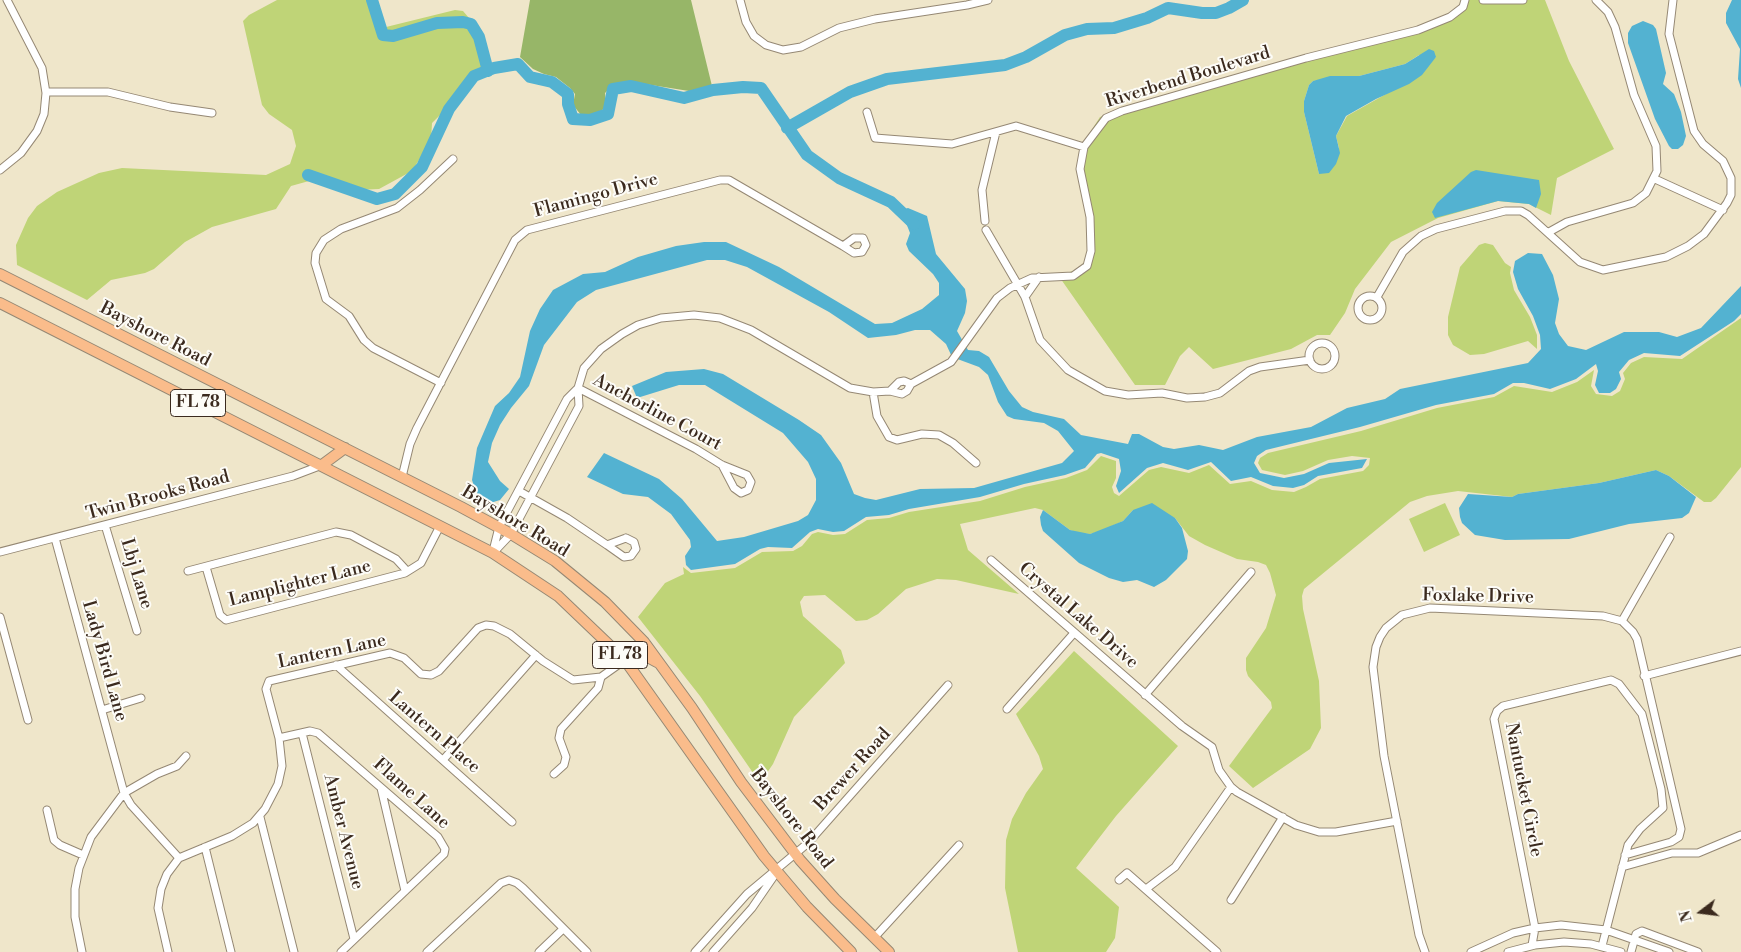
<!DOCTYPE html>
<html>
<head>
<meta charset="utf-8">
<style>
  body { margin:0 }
  #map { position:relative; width:1741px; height:952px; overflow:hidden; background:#efe6ca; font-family:"Libre Bodoni",serif }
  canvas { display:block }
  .north { position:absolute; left:1676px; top:887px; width:50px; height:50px; -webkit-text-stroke:4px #fdfcf7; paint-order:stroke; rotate:255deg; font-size:14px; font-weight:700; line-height:20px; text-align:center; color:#3b2a1e }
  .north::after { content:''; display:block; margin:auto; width:18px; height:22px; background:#3b2a1e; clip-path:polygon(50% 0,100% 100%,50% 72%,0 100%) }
</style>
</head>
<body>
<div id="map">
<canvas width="1741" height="952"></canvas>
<div class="north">N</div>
</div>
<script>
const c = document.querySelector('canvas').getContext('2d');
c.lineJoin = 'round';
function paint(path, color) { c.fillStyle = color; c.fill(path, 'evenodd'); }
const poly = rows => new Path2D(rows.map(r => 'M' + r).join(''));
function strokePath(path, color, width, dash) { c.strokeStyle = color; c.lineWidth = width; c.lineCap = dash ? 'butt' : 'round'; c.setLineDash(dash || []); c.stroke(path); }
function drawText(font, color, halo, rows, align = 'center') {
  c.font = font + ' "Libre Bodoni",serif'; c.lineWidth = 4; c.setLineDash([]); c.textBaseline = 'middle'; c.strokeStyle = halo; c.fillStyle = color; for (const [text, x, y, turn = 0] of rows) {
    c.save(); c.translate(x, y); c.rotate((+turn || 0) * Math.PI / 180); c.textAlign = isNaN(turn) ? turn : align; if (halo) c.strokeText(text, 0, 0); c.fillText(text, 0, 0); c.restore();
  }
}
paint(poly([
  [277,0,368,0,376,26,382,28,455,10,463,11,469,18,487,69,432,123,431,141,412,171,379,189,357,190,327,176,291,186,276,209,212,227,185,242,154,269,145,273,111,280,87,300,17,265,16,245,28,218,37,206,57,192,99,173,122,168,266,175,290,164,296,146,292,130,269,114,262,105,243,21,249,15],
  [1462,0,1545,0,1569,61,1614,149,1557,178,1551,215,1529,204,1498,201,1438,218,1391,242,1355,289,1345,313,1330,335,1317,335,1291,349,1213,369,1189,347,1180,356,1165,385,1135,385,1058,275,1077,270,1084,265,1088,257,1088,222,1077,165,1082,145,1100,117,1178,91,1424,25,1445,17,1457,9],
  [1419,55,1436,57,1386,94,1347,116,1336,136,1339,148,1319,174,1304,112,1304,101,1309,85,1313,81,1359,76,1405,64],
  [1485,243,1493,245,1505,263,1511,267,1510,273,1514,290,1530,317,1537,335,1537,349,1528,341,1484,354,1470,355,1453,345,1448,335,1448,317,1460,267,1479,245],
  [1741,318,1741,467,1716,498,1711,502,1704,502,1669,476,1656,470,1599,483,1518,494,1512,497,1458,491,1427,496,1410,502,1304,589,1302,596,1303,609,1319,681,1321,728,1310,749,1253,788,1229,766,1272,708,1271,702,1248,676,1246,670,1246,658,1266,628,1276,595,1270,573,1266,565,1258,562,1237,559,1205,545,1189,536,1175,518,1133,510,1123,521,1101,531,1090,534,1079,533,1070,530,1043,510,1035,508,960,524,968,550,1019,594,956,580,937,579,906,589,878,614,867,620,856,621,825,595,804,596,800,602,803,616,841,650,845,663,794,717,773,764,760,783,700,696,638,617,665,583,684,574,683,567,691,573,735,568,762,552,793,551,802,546,812,534,818,532,833,535,845,534,867,520,889,518,909,512,980,501,1025,487,1066,478,1087,470,1101,456,1116,461,1116,478,1112,487,1114,493,1119,496,1149,470,1161,467,1189,473,1209,465,1230,484,1251,481,1272,490,1294,492,1306,487,1320,479,1363,471,1369,465,1370,458,1352,456,1328,460,1303,471,1285,475,1262,470,1258,463,1260,458,1268,453,1361,431,1437,408,1494,397,1514,386,1552,392,1577,382,1594,370,1591,386,1596,394,1612,396,1620,391,1625,379,1623,373,1631,363,1644,357,1682,359],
  [1445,503,1460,535,1424,552,1409,519],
  [1074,651,1178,746,1116,816,1076,868,1119,907,1115,938,1106,952,1018,952,1005,888,1006,840,1012,819,1026,793,1043,769,1039,756,1016,714]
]), '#bfd477');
paint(poly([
  [530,0,691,0,712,86,689,91,626,81,611,87,605,93,606,107,595,116,581,115,573,105,575,94,570,88,556,77,544,74,533,69,520,57]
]), '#97b668');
paint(poly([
  [1732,0,1741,0,1741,88,1738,79,1740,49,1726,23,1726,13],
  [1643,21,1653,25,1656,29,1666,73,1663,84,1674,94,1681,112,1686,136,1683,145,1678,149,1672,149,1669,146,1655,119,1628,43,1628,33,1632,26],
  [1429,49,1434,51,1436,57,1422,75,1409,84,1376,99,1346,116,1336,136,1340,153,1336,164,1329,173,1319,174,1304,112,1304,101,1309,85,1313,81,1330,76,1359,76,1405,64],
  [1476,170,1539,180,1541,194,1536,208,1529,204,1498,201,1435,218,1432,212,1437,203,1471,172],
  [908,208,927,216,936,254,965,289,967,301,965,313,957,331,968,350,979,351,989,357,1009,391,1022,407,1033,412,1064,419,1081,435,1128,444,1132,434,1139,434,1163,447,1174,449,1199,445,1223,450,1257,437,1311,427,1347,408,1385,399,1400,389,1528,363,1541,349,1540,335,1533,316,1518,289,1513,272,1515,261,1528,253,1542,254,1553,275,1559,299,1555,323,1559,334,1568,346,1586,350,1624,332,1659,332,1677,337,1701,328,1741,286,1741,314,1734,321,1680,356,1644,353,1629,360,1619,372,1621,379,1616,389,1610,393,1599,393,1595,385,1598,371,1596,364,1576,379,1550,389,1524,383,1513,383,1494,394,1436,405,1360,427,1266,450,1257,456,1254,463,1260,473,1284,478,1304,474,1329,463,1367,459,1362,468,1318,476,1304,485,1293,488,1273,486,1251,477,1231,481,1211,462,1188,470,1163,463,1147,468,1119,493,1116,486,1121,471,1119,459,1101,453,1097,454,1085,468,1065,475,1024,484,980,497,909,509,889,515,866,517,844,531,833,532,818,529,810,532,792,548,768,547,760,549,735,564,691,570,686,565,685,556,691,547,690,540,671,514,648,497,623,494,587,477,604,453,659,479,682,499,717,541,744,537,798,521,808,515,816,500,816,479,808,462,783,433,705,385,679,385,637,398,632,386,666,372,704,369,723,374,799,420,821,435,841,463,854,494,865,498,876,500,920,489,974,488,1062,463,1074,451,1058,431,1044,423,1014,419,1007,416,998,402,988,375,979,367,952,357,946,344,930,330,915,330,896,335,868,338,829,312,747,267,725,260,707,260,596,290,577,302,544,345,529,386,511,408,500,425,492,443,488,462,500,481,509,489,500,500,487,504,476,492,472,480,477,448,495,406,509,393,520,377,530,331,540,309,553,290,583,274,605,272,638,257,676,246,704,242,726,242,779,267,875,324,892,323,922,309,939,295,939,283,933,274,909,251,906,244,910,233,901,210],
  [1656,470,1669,476,1696,497,1689,513,1682,518,1629,524,1569,539,1505,540,1475,535,1462,523,1460,517,1459,508,1468,494,1512,497,1518,494,1599,483],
  [1152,503,1175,518,1182,528,1188,551,1187,559,1166,580,1154,587,1137,580,1123,582,1109,578,1079,563,1043,531,1041,525,1040,517,1043,510,1070,530,1090,534,1123,521,1133,510]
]), '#53b2d1');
strokePath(poly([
  [372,0,383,35,393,36,437,23,463,22,471,24,479,37,488,71],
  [787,128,850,92,887,79,1005,65,1026,57,1065,35,1087,29,1114,28,1147,18,1168,8,1202,13,1216,13,1229,8,1243,0],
  [308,175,377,199,395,194,422,167,449,109,474,76,494,68,518,64,530,77,552,82,568,94,568,104,573,119,590,120,608,114,613,89,631,86,684,98,713,90,743,87,761,88,807,155,839,178,891,202,914,224]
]), '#53b2d1', 12);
const minor = poly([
  [740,0,746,22,754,36,766,45,783,50,801,47,839,28,875,19,967,5,988,0],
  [1483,0,1523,0],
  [46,92,108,92,170,107,212,113],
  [867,112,875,138,952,144,1016,126,1084,147],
  [0,170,21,153,37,131,44,114,46,93,42,68,7,0],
  [1655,179,1723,210],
  [985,221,982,190,996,132],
  [986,230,1025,297,1040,340,1068,370,1105,391,1128,395,1162,393,1187,398,1205,397,1220,393,1249,371,1260,367,1310,360],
  [1549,232,1567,222,1633,203,1646,193,1657,171,1656,146,1634,95,1615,27,1608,12,1596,0],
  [854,238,863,238,866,245,862,252,854,253,843,246,854,238],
  '1358 308a12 12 0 1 1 24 0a12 12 0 1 1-24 0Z',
  [1025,297,1039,277],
  [1377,297,1403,252,1421,236,1436,229,1505,211,1521,211,1528,215,1580,262,1603,270,1666,257,1688,246,1704,234,1727,203,1731,195,1731,178,1723,161,1703,144,1694,131,1669,34,1673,0],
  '1309 356a13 13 0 1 1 26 0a13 13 0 1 1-26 0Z',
  [441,383,373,348,364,340,349,316,326,299,315,263,316,253,324,240,341,229,397,208,420,190,453,159],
  [578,388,696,449,722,465],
  [890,391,899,382,904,381,911,384],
  [873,392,877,416,889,437,897,440,922,434,939,435,953,443,976,463],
  [722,465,747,475,751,482,748,490,741,493,734,488,722,465],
  [402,477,410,444,417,428,515,240,527,230,720,180,729,180,843,246],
  [519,491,567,518,607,545],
  [105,525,137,631],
  [55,538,124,793,131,805,179,858],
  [626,538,634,542,636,549,631,556,624,557,607,545,626,538],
  [493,551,499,527,567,399,578,388],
  [0,552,293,476,322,465],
  [493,553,511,534,579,406,578,388,584,368,601,349,622,334,638,325,661,318,694,315,720,318,751,330,850,388,873,392,890,391,902,394,907,391,911,384,951,362,997,298,1010,288,1032,278,1073,276,1087,266,1091,251,1090,217,1080,169,1084,147,1106,118,1122,111,1306,58,1418,30,1450,17,1463,7,1465,0],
  [991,560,1182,726,1212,747,1219,770,1231,787,1237,792,1296,825,1319,832,1336,832,1397,821],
  [206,567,220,615,226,620,405,573,421,563,440,526],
  [188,571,336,532,351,535,396,559,407,571],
  [0,617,28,720],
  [1622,621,1670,537],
  [336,665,512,822],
  [1644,676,1741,651],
  [1145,695,1251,572],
  [1007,709,1074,633],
  [102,710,141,698],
  [302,733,354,939],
  [279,738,310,731,318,733,438,837,445,849,444,854,341,952],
  [443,760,536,655],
  [554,774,564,765,566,757,559,738,561,729,598,688,601,677],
  [381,788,405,891],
  [47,810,54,840,60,845,83,855],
  [260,817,294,952],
  [205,847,231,952],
  [1622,867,1672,853,1698,853,1741,835],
  [1119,880,1127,873,1217,952],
  [1146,889,1175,867,1231,787],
  [1231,900,1283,817],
  [874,938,959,845],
  [1532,945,1535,928,1494,719,1497,711,1503,706,1611,680,1619,684,1642,714,1661,789,1663,808,1640,829,1628,845,1602,946],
  [82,952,75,917,75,889,79,868,91,837,124,793,157,774,177,766,186,756],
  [168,952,158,908,161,889,167,874,179,858,232,836,253,823,265,809,278,784,282,766,279,738,266,689,269,681,390,653,404,658,421,674,431,675,439,671,478,628,486,625,494,626,510,634,543,661,573,680,601,677,625,660],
  [427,952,501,883,509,880,517,883,523,888,587,952],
  [539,952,563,929],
  [695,952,747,894,808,843,948,685],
  [713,952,752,908,774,876],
  [1425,952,1419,935,1384,756,1373,667,1376,647,1380,637,1386,628,1402,615,1430,608,1603,616,1622,621,1633,632,1637,639,1681,829,1679,837,1671,842,1625,855],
  [1471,952,1513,933,1535,928,1561,925,1606,930,1669,952],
  [1508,952,1535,945,1564,942,1591,944,1621,952],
  [1631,952,1636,934,1642,931,1698,952]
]);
const primary = poly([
  [0,274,461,507,511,534,555,561,605,602,644,642,692,708,741,782,800,860,835,899,889,952],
  [0,303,493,553,558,596,625,660,764,856,807,907,851,952],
  [322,465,345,448],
  [625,660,637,656,646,656,657,662]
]);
strokePath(minor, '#958874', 9);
strokePath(primary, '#958874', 12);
strokePath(minor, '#fff', 7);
strokePath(primary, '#fabc8b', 10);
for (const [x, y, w] of [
  [198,403,55],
  [620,655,55]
]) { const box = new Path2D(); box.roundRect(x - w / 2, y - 13.5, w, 27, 4); c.fillStyle = '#fdfcf7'; c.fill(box); strokePath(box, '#3b2a1e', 1); }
drawText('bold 16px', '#3b2a1e', null, [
  ["FL 78",198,403],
  ["FL 78",620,655]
]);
drawText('18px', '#3b2a1e', '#fdfcf7', [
  ["Riverbend Boulevard",1188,78,-17],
  ["Flamingo Drive",596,196,-15],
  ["Bayshore Road",155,335,27],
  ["Anchorline Court",657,413,28],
  ["Twin Brooks Road",158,496,-15],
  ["Bayshore Road",515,522,31],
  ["Lbj Lane",136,574,73],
  ["Lamplighter Lane",300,584,-14],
  ["Foxlake Drive",1478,597,1],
  ["Crystal Lake Drive",1078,616,41],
  ["Lantern Lane",332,652,-12],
  ["Lady Bird Lane",104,661,74],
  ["Lantern Place",434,733,41],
  ["Brewer Road",853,770,-48],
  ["Nantucket Circle",1523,790,79],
  ["Flame Lane",411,794,42],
  ["Bayshore Road",791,819,52],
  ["Amber Avenue",343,832,76]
]);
</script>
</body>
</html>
